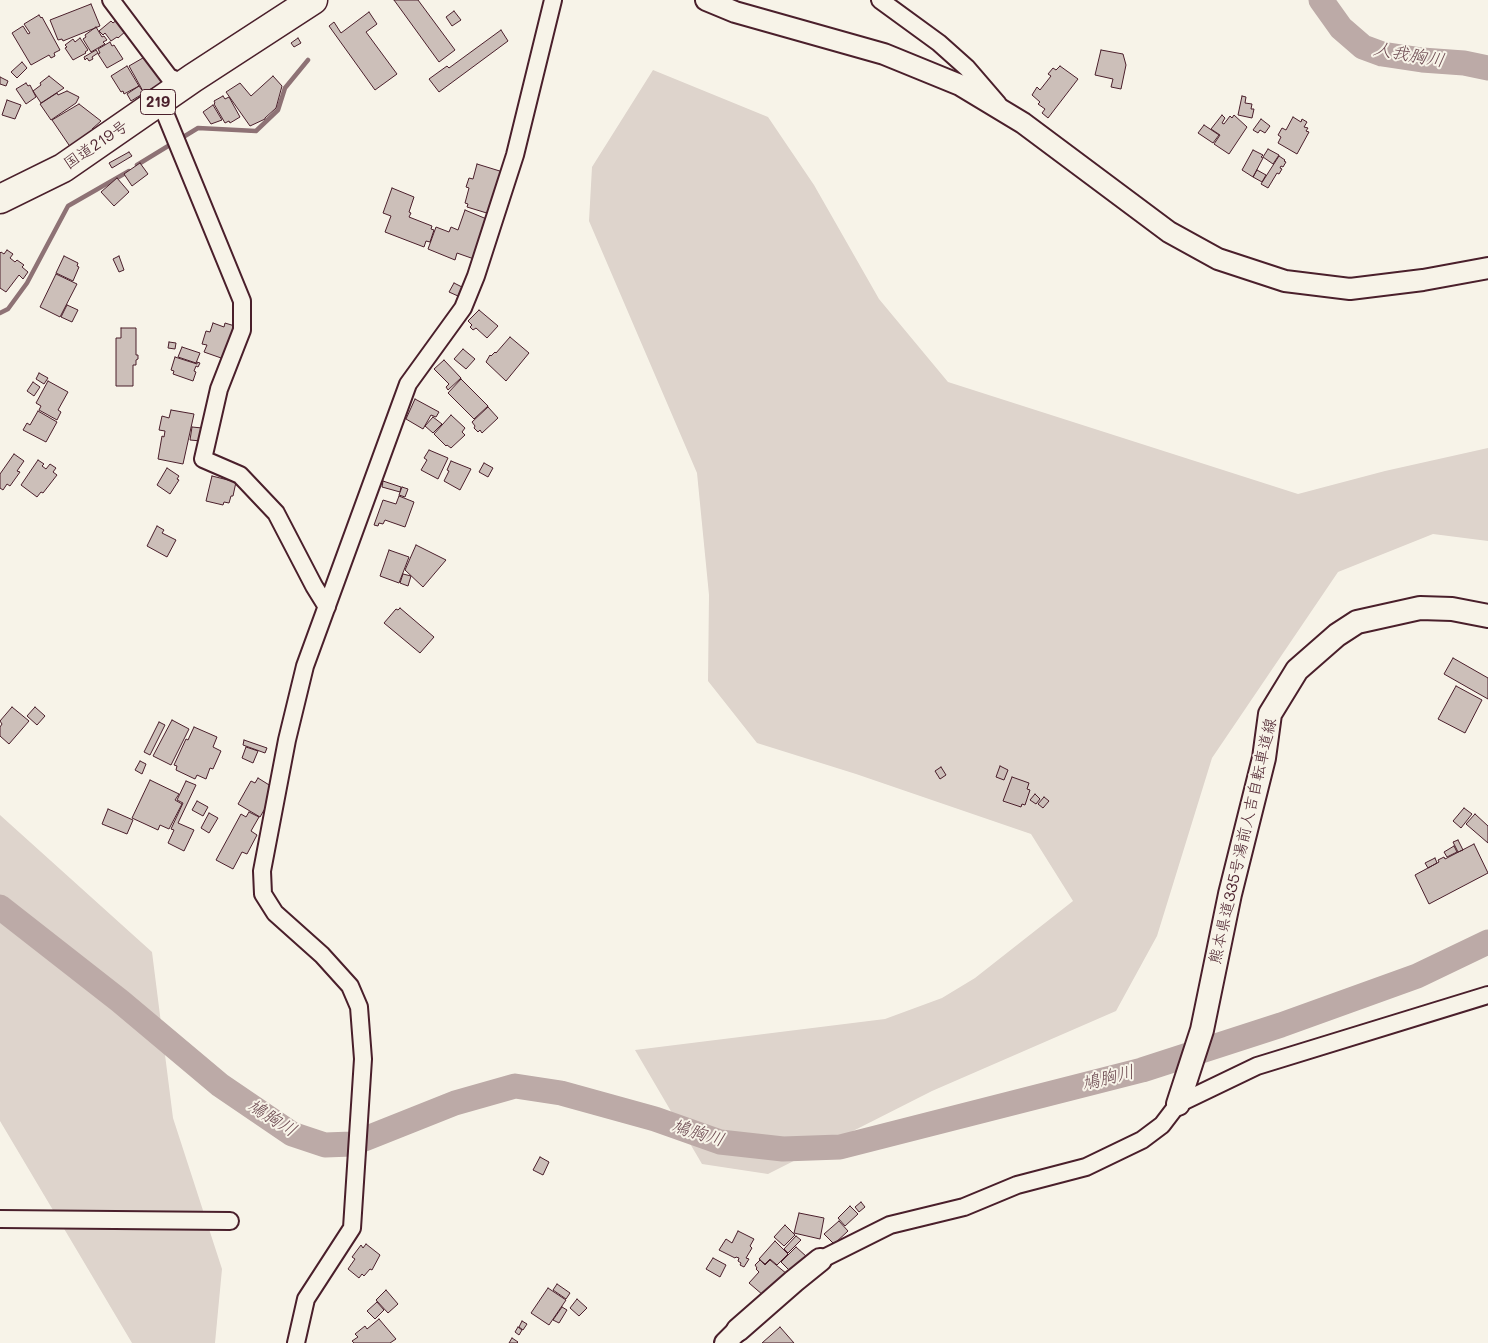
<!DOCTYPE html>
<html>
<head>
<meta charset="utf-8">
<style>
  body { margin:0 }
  canvas { display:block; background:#f7f3e8 }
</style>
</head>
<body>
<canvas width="1488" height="1343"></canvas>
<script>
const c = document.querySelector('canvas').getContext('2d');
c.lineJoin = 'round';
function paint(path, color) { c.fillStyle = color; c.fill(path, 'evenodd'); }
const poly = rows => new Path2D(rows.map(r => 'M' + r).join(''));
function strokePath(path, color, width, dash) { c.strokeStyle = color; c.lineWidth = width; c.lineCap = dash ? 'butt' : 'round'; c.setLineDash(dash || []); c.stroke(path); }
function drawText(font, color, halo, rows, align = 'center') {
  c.font = font + ' Mali,"Klee One",sans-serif'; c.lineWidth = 4; c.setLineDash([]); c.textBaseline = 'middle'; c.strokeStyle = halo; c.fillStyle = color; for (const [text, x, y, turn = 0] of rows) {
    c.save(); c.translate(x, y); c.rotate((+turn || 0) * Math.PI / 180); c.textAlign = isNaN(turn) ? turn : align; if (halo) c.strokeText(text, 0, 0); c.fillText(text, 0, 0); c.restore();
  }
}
paint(poly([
  [653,70,768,117,814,185,879,299,948,382,1298,494,1385,471,1488,448,1488,541,1433,534,1338,572,1212,758,1157,936,1116,1011,932,1091,768,1174,702,1164,635,1050,885,1019,942,998,975,978,1073,901,1031,834,856,774,757,743,708,681,709,595,697,473,589,221,592,167],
  [0,815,152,952,173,1118,222,1269,215,1343,132,1343,0,1121]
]), '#ded4cc');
strokePath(poly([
  [180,139,198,128,256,131,278,110,285,88,308,60],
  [137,165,173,143],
  [0,313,8,309,27,283,68,206,129,171]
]), '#8e7275', 4.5);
strokePath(poly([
  [1321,0,1341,28,1363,47,1382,54,1422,60,1464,63,1488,68],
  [0,907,120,1001,220,1085,292,1134,325,1145,352,1144,455,1103,515,1086,561,1093,655,1119,720,1142,783,1149,840,1147,1142,1070,1281,1025,1417,976,1488,942]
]), '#bcaaa7', 25);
const building = poly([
  [394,0,418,0,455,50,439,62,394,0],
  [91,4,100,26,63,41,62,39,58,40,50,20,91,4],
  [454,11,461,20,452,26,446,17,454,11],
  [369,12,377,24,366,32,397,74,375,90,329,26,334,22,341,33,369,12],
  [39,15,41,18,42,17,60,50,54,53,55,56,51,58,49,55,31,65,12,33,23,26,28,34,30,33,24,24,39,15],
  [118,19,126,31,118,38,117,37,111,41,105,33,103,35,99,31,111,21,113,23,118,19],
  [96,27,102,37,104,36,107,40,103,42,105,44,91,52,83,39,86,37,85,35,96,27],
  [501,30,508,41,439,92,429,79,447,66,449,68,501,30],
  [80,38,88,50,85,52,86,53,73,60,65,48,67,47,65,45,73,39,75,42,80,38],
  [298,38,301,43,294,47,291,43,298,38],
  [110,42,112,46,114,45,123,59,107,68,98,54,100,53,98,49,110,42],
  [96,50,98,53,92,57,93,59,89,61,87,58,85,60,84,57,96,50],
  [1101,50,1123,54,1126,65,1121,89,1111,87,1113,79,1095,75,1101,50],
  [148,55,163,82,144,93,129,66,148,55],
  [22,62,27,68,17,78,11,72,22,62],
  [127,66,139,86,124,94,123,91,121,92,111,76,127,66],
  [1060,66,1078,79,1048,118,1042,113,1045,109,1038,104,1040,102,1032,95,1037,87,1040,90,1051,76,1048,74,1053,68,1056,70,1060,66],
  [49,76,64,88,41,103,33,91,41,85,40,83,49,76],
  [273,76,282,86,276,108,265,118,265,119,250,126,226,92,240,83,251,96,273,76],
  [0,77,8,81,6,86,0,84,0,77],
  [26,83,28,86,30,85,36,97,26,104,16,89,26,83],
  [139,86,144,93,131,101,127,94,139,86],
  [67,91,79,97,76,103,51,120,40,104,57,93,58,95,67,91],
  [223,96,225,99,229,97,240,117,230,123,229,121,225,123,214,104,215,103,214,101,223,96],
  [1242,96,1246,97,1245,103,1252,104,1251,109,1254,109,1252,118,1238,115,1242,96],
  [7,100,21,105,15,119,2,115,7,100],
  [79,104,101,121,92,129,94,131,71,148,52,120,79,104],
  [213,105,222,120,211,124,203,112,213,105],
  [1222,115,1225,118,1222,123,1224,124,1230,116,1232,118,1234,115,1247,127,1229,154,1214,144,1220,135,1211,129,1222,115],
  [1293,117,1301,122,1302,119,1307,122,1304,127,1308,128,1306,131,1309,132,1297,154,1278,143,1281,137,1278,135,1282,128,1286,130,1293,117],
  [1261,119,1270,126,1265,133,1260,130,1258,133,1253,130,1261,119],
  [1204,125,1219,135,1213,143,1198,133,1204,125],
  [1268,149,1279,155,1273,164,1263,157,1268,149],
  [1253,150,1263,155,1261,157,1263,158,1253,177,1242,170,1253,150],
  [129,152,132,156,112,168,109,163,129,152],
  [1279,156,1285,160,1284,161,1286,162,1283,167,1281,166,1280,168,1282,169,1279,174,1277,173,1268,188,1261,184,1279,156],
  [140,163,148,174,132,186,124,174,140,163],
  [477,164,503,172,490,214,467,207,468,204,465,203,469,188,466,187,469,178,473,179,477,164],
  [1257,170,1266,175,1262,182,1253,177,1257,170],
  [117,178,129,192,114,206,101,192,117,178],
  [392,188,414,197,409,212,411,213,409,217,432,226,431,229,434,230,430,242,426,241,424,247,385,232,391,216,383,213,392,188],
  [465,210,489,220,474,259,457,253,455,260,428,249,436,227,449,232,451,227,458,230,465,210],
  [7,250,13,254,10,258,15,262,17,260,24,265,22,267,28,272,23,279,19,275,6,292,0,288,0,253,1,252,4,254,7,250],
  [64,256,78,263,77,266,79,267,73,281,56,273,64,256],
  [119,256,124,270,119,272,113,259,119,256],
  [56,274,77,284,60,317,40,307,56,274],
  [454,283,462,287,458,296,449,292,454,283],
  [67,305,78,310,72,322,61,317,67,305],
  [479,310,498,326,487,338,476,328,473,330,470,327,472,325,468,321,479,310],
  [213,323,224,327,225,323,238,327,224,359,204,352,207,345,202,344,206,331,210,332,213,323],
  [121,328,136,328,136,355,138,355,138,359,136,360,136,365,133,365,133,386,116,386,116,338,121,338,121,328],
  [510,337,529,353,506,381,486,362,490,355,491,356,495,352,496,353,510,337],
  [169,342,176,343,175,349,168,348,169,342],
  [182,347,200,353,196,363,178,357,182,347],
  [463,349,475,359,466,369,454,359,463,349],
  [175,357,197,364,197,362,200,363,198,367,196,366,194,371,196,372,193,381,173,374,174,371,171,370,175,357],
  [444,360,461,378,448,390,446,387,449,384,434,369,444,360],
  [39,373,48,378,44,384,36,379,39,373],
  [461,379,488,406,474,419,448,393,461,379],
  [48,381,68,392,58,410,61,412,57,420,39,410,41,406,36,403,48,381],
  [33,382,40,387,34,396,27,391,33,382],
  [415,399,439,412,436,417,431,415,423,429,406,419,415,399],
  [488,407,498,418,482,433,480,430,478,432,474,428,475,426,472,422,488,407],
  [171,410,194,414,183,464,158,459,162,436,164,437,165,431,159,430,162,416,169,418,171,410],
  [38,411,57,422,46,442,23,430,27,423,30,425,38,411],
  [451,415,465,428,462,432,465,435,451,448,447,445,446,446,434,434,451,415],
  [433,417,442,424,433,433,425,426,433,417],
  [192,427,202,428,201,441,190,440,192,427],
  [429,450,448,458,438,479,421,470,427,460,424,458,429,450],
  [14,454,24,461,17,471,20,472,10,486,7,484,3,490,0,488,0,474,14,454],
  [38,460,44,464,42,466,46,469,50,464,56,468,53,472,57,475,43,493,41,492,37,497,21,485,38,460],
  [451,461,471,469,460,490,444,481,449,471,447,470,451,461],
  [484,463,493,468,488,477,479,472,484,463],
  [167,468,179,476,177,479,179,480,170,494,157,485,167,468],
  [212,476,236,482,233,496,231,496,229,503,224,502,223,505,206,501,212,476],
  [383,481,401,487,400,492,382,487,383,481],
  [402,487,408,489,405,497,399,495,402,487],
  [399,496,414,502,405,527,385,520,383,524,379,523,378,526,374,525,383,500,396,504,399,496],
  [157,526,164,530,162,533,176,540,167,557,147,546,157,526],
  [416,545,446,560,423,587,405,570,416,545],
  [389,550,409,557,399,583,380,576,389,550],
  [403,574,411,576,408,586,400,583,403,574],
  [400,608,434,637,420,653,384,623,396,609,398,610,400,608],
  [1453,658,1488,678,1488,699,1444,674,1453,658],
  [1456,686,1482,700,1465,733,1438,719,1456,686],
  [12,707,29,721,9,744,0,736,0,727,2,724,0,721,12,707],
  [35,707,45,716,37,725,27,716,35,707],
  [172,720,189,729,171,765,153,756,172,720],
  [159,722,165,725,150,755,144,752,159,722],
  [194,727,217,737,213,747,221,751,213,769,210,768,206,779,197,775,195,779,176,770,177,766,174,765,186,739,188,740,194,727],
  [244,740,267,748,265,753,243,745,244,740],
  [246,747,258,751,253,763,242,758,246,747],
  [140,761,146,764,142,774,135,770,140,761],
  [1000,766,1008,770,1004,780,996,777,1000,766],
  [941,767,946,775,940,779,935,771,941,767],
  [1012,777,1029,783,1027,789,1030,790,1025,805,1022,804,1021,807,1003,801,1012,777],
  [258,778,274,788,274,793,260,817,238,804,251,781,255,783,258,778],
  [150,780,179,794,175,800,182,804,169,829,160,825,158,830,132,818,150,780],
  [186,781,196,785,178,823,194,830,184,851,168,843,174,830,171,829,183,803,177,800,186,781],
  [1035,794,1040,799,1036,804,1030,800,1035,794],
  [1044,797,1049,801,1043,808,1038,804,1044,797],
  [197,801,208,807,203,816,192,810,197,801],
  [1464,808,1472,814,1461,828,1453,821,1464,808],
  [108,809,133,820,127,834,102,824,108,809],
  [249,812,259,817,251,831,257,835,247,854,242,852,233,869,216,860,241,814,246,817,249,812],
  [209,813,218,818,209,833,201,828,209,813],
  [1475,814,1488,826,1488,843,1466,824,1475,814],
  [1458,840,1463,850,1458,852,1453,842,1458,840],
  [1474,844,1488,873,1429,904,1415,875,1439,862,1438,860,1444,857,1445,859,1474,844],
  [1454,846,1457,852,1447,857,1444,852,1454,846],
  [1435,858,1437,863,1428,868,1425,863,1435,858],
  [540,1157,549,1162,543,1175,533,1170,540,1157],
  [861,1202,865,1207,859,1212,855,1207,861,1202],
  [850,1206,858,1214,845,1226,838,1218,850,1206],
  [799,1213,824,1218,820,1239,794,1233,799,1213],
  [839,1221,848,1231,834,1244,824,1234,839,1221],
  [785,1225,795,1235,784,1246,774,1237,785,1225],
  [738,1231,754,1239,750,1246,752,1248,746,1258,749,1259,744,1267,740,1265,741,1263,738,1261,739,1258,736,1257,735,1258,719,1250,726,1239,732,1243,738,1231],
  [796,1236,801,1240,788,1253,784,1249,796,1236],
  [775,1241,788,1254,777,1265,770,1259,765,1264,759,1259,775,1241],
  [366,1244,380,1255,372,1270,370,1269,364,1276,362,1274,359,1278,348,1269,355,1259,352,1257,361,1245,363,1248,366,1244],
  [796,1247,807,1257,792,1273,781,1262,796,1247],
  [713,1258,726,1265,720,1277,706,1269,713,1258],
  [760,1260,765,1265,770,1260,787,1274,763,1295,749,1283,759,1272,756,1269,757,1268,755,1265,760,1260],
  [557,1284,570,1293,566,1299,553,1290,557,1284],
  [548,1288,566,1300,549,1325,531,1313,548,1288],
  [386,1290,398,1304,388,1313,376,1300,386,1290],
  [577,1299,587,1308,579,1316,570,1308,577,1299],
  [377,1302,384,1310,375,1319,367,1311,377,1302],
  [562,1307,567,1310,559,1323,553,1320,562,1307],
  [379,1319,396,1339,390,1343,354,1343,352,1341,358,1337,355,1334,365,1326,367,1329,379,1319],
  [522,1321,527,1324,523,1330,519,1327,522,1321],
  [518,1327,522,1330,519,1335,515,1332,518,1327],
  [780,1327,794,1343,762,1343,780,1327],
  [512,1338,518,1342,517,1343,509,1343,512,1338]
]);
paint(building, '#ccbfb9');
strokePath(building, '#4a1f2b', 1);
const minor = poly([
  [111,0,169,77,185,84],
  [880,0,939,43,967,68,998,104],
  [160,101,242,301,242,330,219,389,203,459,240,475,276,513,314,586,327,607],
  [0,1219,230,1221],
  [820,1260,890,1225,964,1207,1017,1185,1086,1167,1142,1140,1162,1125,1178,1104,1257,1066,1488,995],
  [296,1343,306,1299,352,1228,363,1059,359,1007,350,986,322,955,275,913,263,894,262,871,287,740,305,666,408,384,463,308,476,276,515,155,553,0]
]);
const tertiary = poly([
  [706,0,735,12,884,54,960,85,1023,123,1169,232,1218,259,1285,281,1350,289,1423,280,1488,268],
  [725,1343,738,1330]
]);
const secondary = poly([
  [1178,1104,1202,1030,1230,894,1264,758,1270,714,1297,670,1337,635,1357,622,1420,608,1452,609,1488,616],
  [738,1330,794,1281,820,1260]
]);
const trunk = poly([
  [0,199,63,168,193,78,313,0]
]);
strokePath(minor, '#4a1f2b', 20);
strokePath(tertiary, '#4a1f2b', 24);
strokePath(secondary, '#4a1f2b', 26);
strokePath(trunk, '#4a1f2b', 31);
strokePath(minor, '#f7f3e8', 16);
strokePath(tertiary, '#f7f3e8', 20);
strokePath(secondary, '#f7f3e8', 22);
strokePath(trunk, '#f7f3e8', 28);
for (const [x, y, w] of [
  [158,102,35]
]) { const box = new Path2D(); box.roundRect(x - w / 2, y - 12.5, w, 25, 4); c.fillStyle = '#f7f3e8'; c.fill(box); strokePath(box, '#4a1f2b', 1); }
drawText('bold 15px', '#4a1f2b', null, [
  ["219",158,102]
]);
drawText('16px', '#4a1f2b', '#f7f3e8', [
  ["国道219号",96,145,-34],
  ["熊本県道335号湯前人吉自転車道線",1243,841,-77]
]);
drawText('italic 18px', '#6c4950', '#f7f3e8', [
  ["人我胸川",1409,55,10],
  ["鳩胸川",1108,1078,-14],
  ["鳩胸川",272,1118,32],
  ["鳩胸川",698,1133,17]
]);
</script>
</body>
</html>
